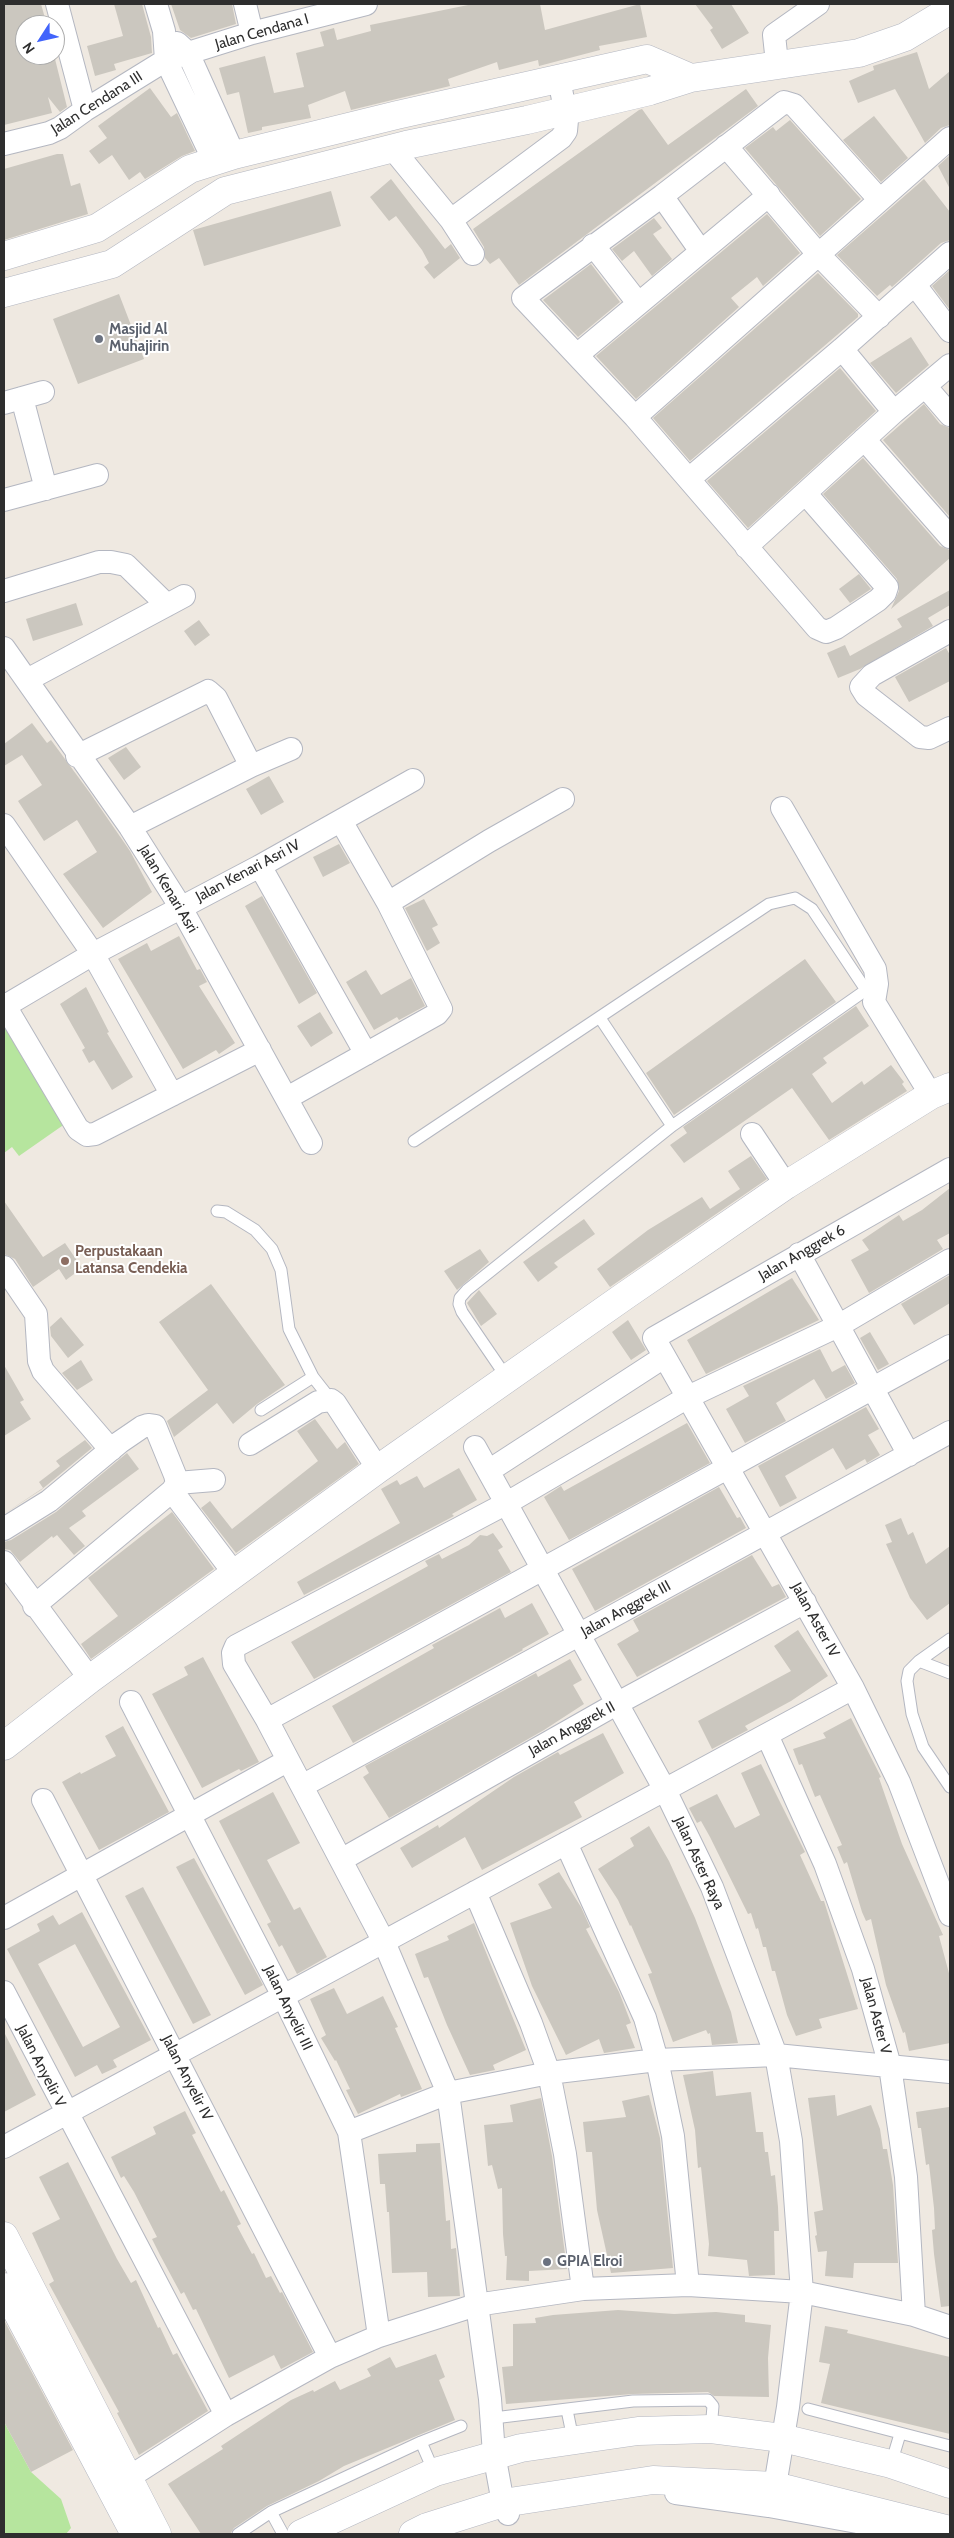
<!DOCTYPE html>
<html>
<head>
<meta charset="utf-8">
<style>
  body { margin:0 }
  #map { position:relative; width:954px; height:2538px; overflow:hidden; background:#efe9e1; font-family:Cabin,sans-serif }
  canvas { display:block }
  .frame { position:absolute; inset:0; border:5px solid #2e2e2e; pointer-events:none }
  .north { position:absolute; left:15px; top:15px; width:50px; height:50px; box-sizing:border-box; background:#fff; border:1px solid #ababab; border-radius:50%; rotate:235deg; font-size:14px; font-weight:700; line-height:20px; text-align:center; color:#2e2e2e }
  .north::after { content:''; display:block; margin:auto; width:18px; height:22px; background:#4264fb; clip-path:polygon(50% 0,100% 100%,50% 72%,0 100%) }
</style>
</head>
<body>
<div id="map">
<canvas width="954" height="2538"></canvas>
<div class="frame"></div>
<div class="north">N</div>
</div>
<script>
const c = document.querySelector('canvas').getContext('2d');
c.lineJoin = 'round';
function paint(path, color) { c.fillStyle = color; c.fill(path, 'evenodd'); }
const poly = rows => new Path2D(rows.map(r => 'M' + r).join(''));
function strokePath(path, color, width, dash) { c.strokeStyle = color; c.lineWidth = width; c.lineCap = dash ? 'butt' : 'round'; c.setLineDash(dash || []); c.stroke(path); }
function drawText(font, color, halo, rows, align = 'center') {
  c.font = font + ' Cabin,sans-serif'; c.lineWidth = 4; c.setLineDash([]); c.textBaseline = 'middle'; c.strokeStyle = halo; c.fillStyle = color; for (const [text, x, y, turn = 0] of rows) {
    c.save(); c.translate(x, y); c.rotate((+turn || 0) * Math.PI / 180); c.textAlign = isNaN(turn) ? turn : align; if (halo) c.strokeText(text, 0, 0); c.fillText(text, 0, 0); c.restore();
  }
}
paint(poly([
  [4,1010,72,1119,19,1156,12,1147,4,1153],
  [4,2422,31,2472,61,2499,71,2528,66,2534,4,2534]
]), '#b6e59e');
paint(poly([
  [4,4,41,4,47,25,25,25,25,55,54,55,67,107,60,112,48,97,52,113,4,125],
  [114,4,142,4,151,37,152,53,114,64,116,70,95,76,87,46,123,36],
  [171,4,232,4,236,24,191,38,180,30],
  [473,4,540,4,545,30,640,4,647,37,599,46,600,50,539,66,538,60,499,70,497,62,448,79,450,86,351,110,345,91,308,105,311,118,262,127,262,130,248,133,239,92,227,95,219,68,265,56,274,93,304,87,296,53,324,46,320,32,334,28,337,40,371,31,370,25],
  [695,4,731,4,749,33,722,49,710,30,713,28],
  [917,52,929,89,950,71,950,125,941,128,925,143,895,89,858,103,849,81,874,70,873,66],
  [150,88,171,117,177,113,195,151,182,156,145,179,140,172,129,180,112,155,99,164,89,151,107,138,98,126],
  [746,89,758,106,519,285,499,258,490,264,485,258,484,247,473,229,639,110,642,109,668,145],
  [874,116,908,158,881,182,843,140],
  [790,120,861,199,820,236,745,148,773,127,776,131],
  [57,154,63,154,71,186,80,183,88,214,4,240,4,169],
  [950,155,950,189,938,166],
  [391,179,445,249,451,244,460,258,434,279,424,267,429,263,422,250,396,216,389,221,370,197],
  [924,179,950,212,950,240,941,243,892,287,890,285,877,296,837,255],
  [331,191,341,226,204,266,193,230],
  [767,214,800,253,763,286,757,277,731,298,739,307,636,399,596,356],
  [654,218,662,228,653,234,672,259,652,276,634,251,622,261,612,249],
  [591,264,620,302,578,337,543,300],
  [950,270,950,310,932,286],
  [818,273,858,314,858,317,690,461,653,418],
  [119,294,144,359,78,384,53,319],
  [911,337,929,365,896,393,870,363],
  [840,368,876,411,748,528,707,481],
  [924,404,940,424,950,428,950,517,883,440],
  [863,458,940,546,950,550,950,558,891,609,899,591,897,579,823,494],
  [859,574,871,589,850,603,839,589],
  [950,590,950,605,928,618,933,626,860,669,838,678,827,653,845,645,850,656,902,627,897,619],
  [76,603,83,625,33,641,26,619],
  [199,620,210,635,195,646,184,631],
  [946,648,950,655,950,681,909,702,895,677],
  [32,723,47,743,51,740,90,793,130,851,152,892,103,928,63,874,97,852,77,820,44,841,18,801,42,785,22,755,4,766,4,744],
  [126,747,141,767,124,780,108,758],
  [269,776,284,802,261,815,246,789],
  [339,844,350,863,323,877,313,857],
  [262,896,317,993,299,1004,245,906],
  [424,899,438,925,432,928,440,943,427,951,405,908],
  [179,936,197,970,200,969,207,982,199,986,235,1043,219,1054,216,1050,183,1069,118,959,147,943,151,951],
  [805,959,836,1002,674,1115,646,1073],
  [366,970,381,995,411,978,425,1006,399,1020,397,1017,374,1030,346,982],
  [86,987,109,1032,107,1033,133,1077,112,1090,94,1060,89,1063,82,1050,85,1048,60,1004],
  [856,1006,869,1026,823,1058,827,1063,812,1074,832,1103,862,1081,864,1085,891,1065,904,1082,902,1084,907,1091,829,1140,792,1088,684,1163,670,1145,687,1133,683,1127],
  [320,1012,333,1033,311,1047,297,1026],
  [751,1156,767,1179,610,1287,597,1269,648,1230,702,1197,710,1209,740,1189,728,1171],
  [950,1188,950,1233,937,1240,943,1249,869,1293,851,1260,869,1250,862,1240,899,1215,903,1221,922,1210],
  [4,1201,43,1257,65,1243,82,1268,66,1280,59,1269,33,1287,15,1259,4,1254],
  [584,1219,595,1234,554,1263,558,1267,538,1282,523,1262],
  [480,1249,489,1262,457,1290,444,1271],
  [950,1275,950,1303,914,1325,901,1304],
  [792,1278,819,1320,706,1374,687,1340],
  [211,1284,285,1385,257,1404,233,1424,217,1403,174,1437,167,1421,208,1390,159,1322],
  [479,1290,497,1314,481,1326,467,1303],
  [61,1317,84,1345,68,1358,51,1336,50,1327],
  [628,1320,646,1350,631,1360,612,1332],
  [870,1332,889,1364,878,1370,860,1338],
  [820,1349,832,1372,845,1365,855,1383,826,1399,814,1379,776,1403,786,1421,745,1443,726,1409,749,1396,743,1386],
  [81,1360,93,1380,77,1390,62,1373],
  [4,1365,24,1400,20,1402,31,1419,4,1436],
  [866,1407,879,1429,868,1435,880,1455,867,1463,865,1459,846,1470,833,1448,785,1476,797,1498,780,1507,758,1466],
  [315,1419,337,1449,345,1442,359,1464,236,1553,201,1508,210,1501,232,1529,318,1461,297,1431],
  [687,1423,710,1463,569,1540,544,1497,561,1486,564,1491],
  [85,1440,92,1448,41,1490,4,1514,43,1488,39,1482,60,1466,56,1461],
  [127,1453,139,1469,82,1511,86,1516,69,1528,85,1546,74,1555,57,1535,53,1538,52,1536,20,1562,10,1550,4,1549,4,1542,11,1540,56,1512],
  [459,1468,477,1500,452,1514,454,1516,304,1595,297,1582,400,1523,381,1489,397,1480,400,1485,417,1476,424,1488],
  [719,1487,737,1518,740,1517,746,1528,595,1611,572,1569],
  [172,1512,214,1569,91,1659,81,1644,118,1616,88,1578],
  [901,1518,908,1535,913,1532,926,1564,950,1546,950,1603,927,1620,910,1598,886,1544,892,1542,885,1525],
  [493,1533,503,1547,498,1550,511,1572,314,1679,291,1642,428,1566,425,1561,439,1554,442,1559,469,1545,480,1535,487,1536],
  [752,1555,772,1587,779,1584,786,1597,637,1677,617,1644,639,1631,633,1620],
  [532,1603,549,1634,522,1649,523,1650,353,1743,332,1706,434,1648,432,1645,500,1608,505,1618],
  [798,1630,828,1676,791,1701,745,1726,748,1730,712,1749,698,1721,791,1671,774,1646],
  [203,1657,259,1762,241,1771,239,1769,202,1788,152,1694,188,1675,184,1667],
  [570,1659,582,1680,573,1685,584,1704,544,1730,389,1818,363,1777,369,1773,365,1766,536,1673,538,1677],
  [851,1718,881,1777,879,1778,902,1844,943,1935,939,1936,950,1977,950,2043,909,2051,905,2032,903,2033,886,1985,871,1919,866,1921,862,1912,847,1862,844,1864,837,1847,842,1845,820,1795,815,1797,802,1764,799,1765,793,1749,826,1738,823,1733],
  [123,1726,169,1812,99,1850,62,1782,80,1772,81,1774,116,1756,105,1736],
  [603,1733,624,1773,574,1802,582,1817,482,1870,465,1837,412,1868,400,1848,438,1825,439,1828,514,1777,558,1752,560,1755],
  [761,1764,805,1852,800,1855,821,1901,824,1901,858,2009,819,2019,822,2028,796,2036,787,2015,775,1971,772,1971,766,1947,763,1947,758,1928,756,1929,751,1913,748,1914,710,1837,701,1821,697,1823,689,1808,717,1794,735,1828,760,1815,741,1773],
  [273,1792,300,1843,267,1860,294,1910,300,1907,327,1957,297,1974,282,1945,279,1947,267,1924,271,1922,219,1821],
  [649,1826,669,1861,695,1918,731,2012,738,2043,712,2045,710,2033,708,2034,706,2030,673,2042,648,1974,652,1973,631,1925,630,1926,618,1900,598,1869,634,1846,630,1838],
  [194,1858,263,1985,245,1995,176,1867],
  [559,1872,581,1907,590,1927,586,1929,619,1992,631,2023,626,2025,635,2048,604,2053,599,2039,566,2055,532,1986,510,1923,552,1908,538,1884],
  [143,1887,211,2015,193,2024,125,1896],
  [82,1912,151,2040,113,2060,117,2067,102,2074,97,2065,75,2077,7,1949,40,1931,37,1924,53,1915,59,1925],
  [75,1944,120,2027,83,2047,38,1964],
  [474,1923,526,2050,493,2065,495,2070,470,2075,447,2025,428,1977,424,1978,415,1954,449,1940,447,1936],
  [334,1988,347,2014,383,1996,398,2027,395,2028,422,2089,401,2097,400,2094,358,2114,346,2090,350,2089,336,2060,335,2061,321,2038,326,2035,310,1999],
  [4,2032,36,2095,4,2112],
  [713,2071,716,2096,751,2092,756,2132,763,2132,765,2152,768,2152,771,2176,775,2175,778,2207,779,2231,774,2231,775,2275,749,2276,747,2260,708,2256,709,2244,701,2167,698,2168,695,2130,683,2075],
  [649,2095,660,2138,673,2268,611,2273,597,2210,592,2152,586,2152,583,2122,626,2117,622,2101],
  [835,2095,837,2116,871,2105,880,2129,883,2149,887,2149,893,2185,898,2263,854,2263,853,2278,825,2276,827,2251,818,2252,815,2236,817,2235,814,2212,823,2210,808,2098],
  [541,2098,552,2156,567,2269,529,2271,529,2281,506,2280,507,2256,505,2256,503,2234,502,2188,498,2189,492,2165,488,2166,484,2125,513,2122,510,2105],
  [949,2107,950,2306,941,2307,934,2254,932,2230,935,2229,934,2208,929,2164,926,2165,921,2128,918,2128,916,2112],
  [185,2111,196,2133,192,2135,221,2192,224,2190,241,2224,237,2226,252,2254,254,2253,266,2278,271,2276,280,2293,282,2292,313,2352,281,2369,274,2355,229,2378,196,2309,193,2310,184,2292,181,2294,160,2255,152,2239,157,2237,134,2192,124,2176,121,2178,111,2157,156,2134,153,2127],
  [440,2143,446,2221,450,2220,451,2249,456,2248,460,2296,428,2297,427,2272,392,2273,389,2212,387,2212,385,2184,380,2184,378,2154,416,2152,416,2144],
  [68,2162,117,2259,131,2283,136,2280,158,2328,160,2327,173,2355,177,2353,208,2411,139,2455,117,2413,119,2412,49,2284,54,2281,32,2233,60,2219,39,2177],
  [618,2310,674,2314,716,2312,745,2315,745,2322,771,2325,768,2358,769,2397,714,2396,708,2392,633,2394,506,2404,502,2367,513,2366,513,2324,536,2323,535,2318,553,2315],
  [4,2320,73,2450,31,2472,4,2422],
  [825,2326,848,2330,847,2333,950,2357,950,2434,821,2403,830,2364,819,2362],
  [436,2354,445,2377,439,2380,455,2420,344,2466,319,2481,267,2506,234,2528,230,2534,201,2534,168,2484,223,2449,221,2446,291,2400,313,2390,314,2392,335,2381,340,2390,371,2376,367,2369,390,2357,396,2368]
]), '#cbc7bf');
const lane = poly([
  [600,1018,672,1126],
  [414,1141,769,904,795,898,812,909,870,996],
  [217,1211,226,1212,255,1230,272,1249,281,1270,289,1329,313,1377,331,1400],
  [507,1378,462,1312,459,1304,460,1298,467,1290,672,1126,866,990],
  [261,1410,313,1377],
  [950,1639,919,1661,909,1671,907,1681,912,1714,923,1747,950,1787],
  [919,1661,950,1673],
  [808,2409,950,2446],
  [567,2410,573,2439],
  [502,2417,633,2401,708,2400,713,2406,711,2429],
  [421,2442,434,2472],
  [891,2464,900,2434],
  [271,2512,283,2534],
  [238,2534,271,2512,421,2442,461,2426]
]);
const street = poly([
  [57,4,85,110],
  [156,4,164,31,166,60,214,161],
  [245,4,252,33],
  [177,43,188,53,234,155],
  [777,63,774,35,818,4],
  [4,144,49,133,60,128,85,110,166,60,252,33,366,4],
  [726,146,819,255,879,317],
  [392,148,451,220,473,254],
  [662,196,700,250],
  [451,220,561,138,566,131,567,120,559,79],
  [593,245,638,303],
  [915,285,950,331],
  [842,349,894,412],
  [577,355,769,195],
  [925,386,950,415],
  [22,398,46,489],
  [4,403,43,392],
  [635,417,950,138],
  [864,439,950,537],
  [689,479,842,349,950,253],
  [806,494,887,587,885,593,878,600,836,628,826,632,817,628,635,417,523,298,662,196,784,102,794,105,879,199],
  [4,500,97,475],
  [746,547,894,412,950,365],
  [4,591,99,562,111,562,126,565,167,605],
  [950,631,872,675,861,687,866,695,920,737,929,738,950,728],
  [4,648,130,827,180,906,311,1143],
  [27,680,184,596],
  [77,756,208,691,216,698,251,766],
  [782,808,875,969,877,984,874,1002,931,1095],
  [4,825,93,954,172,1095],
  [130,827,251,766,291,749],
  [260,866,366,1054],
  [388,903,489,841,563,799],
  [4,1004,78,1129,87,1135,95,1134,260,1050],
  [5,1006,93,954,260,866,413,780],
  [287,1098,437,1014,441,1009,388,903,341,821],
  [752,1134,786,1185],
  [950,1169,654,1338,853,1688,899,1782,950,1915],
  [799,1254,909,1455],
  [4,1267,36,1314,39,1361,43,1371,111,1450],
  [250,1444,318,1402,331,1400,335,1403,378,1469],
  [475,1447,665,1790,712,1887,776,2055,791,2141,802,2292,788,2407,775,2486,769,2506],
  [490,1470,664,1357],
  [177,1483,214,1480],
  [172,1491,234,1573],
  [4,1529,49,1501,120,1442,142,1427,148,1425,155,1426,175,1475,177,1483,172,1491,34,1606],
  [4,1562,90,1679],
  [131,1702,283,1996,349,2132,379,2336],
  [267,1720,950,1346],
  [767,1735,825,1864,863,1969,890,2066,906,2177,914,2315],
  [302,1786,950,1432],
  [43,1800,330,2357],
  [566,1843,645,2018,657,2060,673,2136,688,2285],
  [341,1860,618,1703,805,1602],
  [475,1892,531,2023,549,2073,565,2154,583,2289],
  [4,1918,287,1761],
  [4,1992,226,2415],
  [349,2132,448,2093,549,2073,657,2060,776,2055,950,2072],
  [4,2147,853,1688],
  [128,2478,226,2415,330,2357,379,2336,476,2305,583,2289,688,2285,802,2292,914,2315,950,2327],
  [676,2493,769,2506,857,2522,901,2534],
  [508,2514,503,2503,494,2454,490,2399,448,2093,384,1942,267,1720,234,1664,233,1653,236,1646,507,1503,688,1397,838,1326,950,1260]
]);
const secondary = poly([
  [4,256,97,228,190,169,234,155,397,115,647,59,691,78],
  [4,293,112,264,225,191,406,145,527,120,650,91,691,78,859,53,905,37,950,10],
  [4,1746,90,1679,378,1469,626,1295,786,1185,931,1095,950,1087],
  [4,2236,157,2534],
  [4,2287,135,2534],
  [301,2534,435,2472,521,2448,638,2431,711,2429,782,2438,891,2464,950,2484],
  [413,2534,427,2527,503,2503,653,2480,775,2486,950,2530]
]);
strokePath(lane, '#b4b7c1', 13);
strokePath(street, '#b4b7c1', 24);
strokePath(secondary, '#b4b7c1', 29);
strokePath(lane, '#fff', 11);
strokePath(street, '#fff', 22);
strokePath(secondary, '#fff', 28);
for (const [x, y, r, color] of [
  [99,339,5,"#6b7280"],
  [65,1261,5,"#8d6e63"],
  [547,2262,5,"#6b7280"]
]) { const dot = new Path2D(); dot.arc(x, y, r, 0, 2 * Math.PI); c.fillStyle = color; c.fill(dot); strokePath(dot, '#fff', 2); }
drawText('15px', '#2e2e2e', '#fff', [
  ["Jalan Cendana I",262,32,-16],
  ["Jalan Cendana III",97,103,-32],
  ["Jalan Kenari Asri IV",248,871,-28],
  ["Jalan Kenari Asri",168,889,59],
  ["Jalan Anggrek 6",802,1253,-30],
  ["Jalan Anggrek III",626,1609,-29],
  ["Jalan Aster IV",815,1620,61],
  ["Jalan Anggrek II",572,1729,-29],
  ["Jalan Aster Raya",699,1863,65],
  ["Jalan Anyelir III",288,2008,64],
  ["Jalan Aster V",876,2016,75],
  ["Jalan Anyelir V",41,2066,63],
  ["Jalan Anyelir IV",187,2078,63]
]);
drawText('bold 15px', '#5b616d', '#fff', [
  ["Masjid Al",109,330],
  ["Muhajirin",109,347],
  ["GPIA Elroi",557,2262]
], 'left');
drawText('bold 15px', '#785e54', '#fff', [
  ["Perpustakaan",75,1252],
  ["Latansa Cendekia",75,1269]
], 'left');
</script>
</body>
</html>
